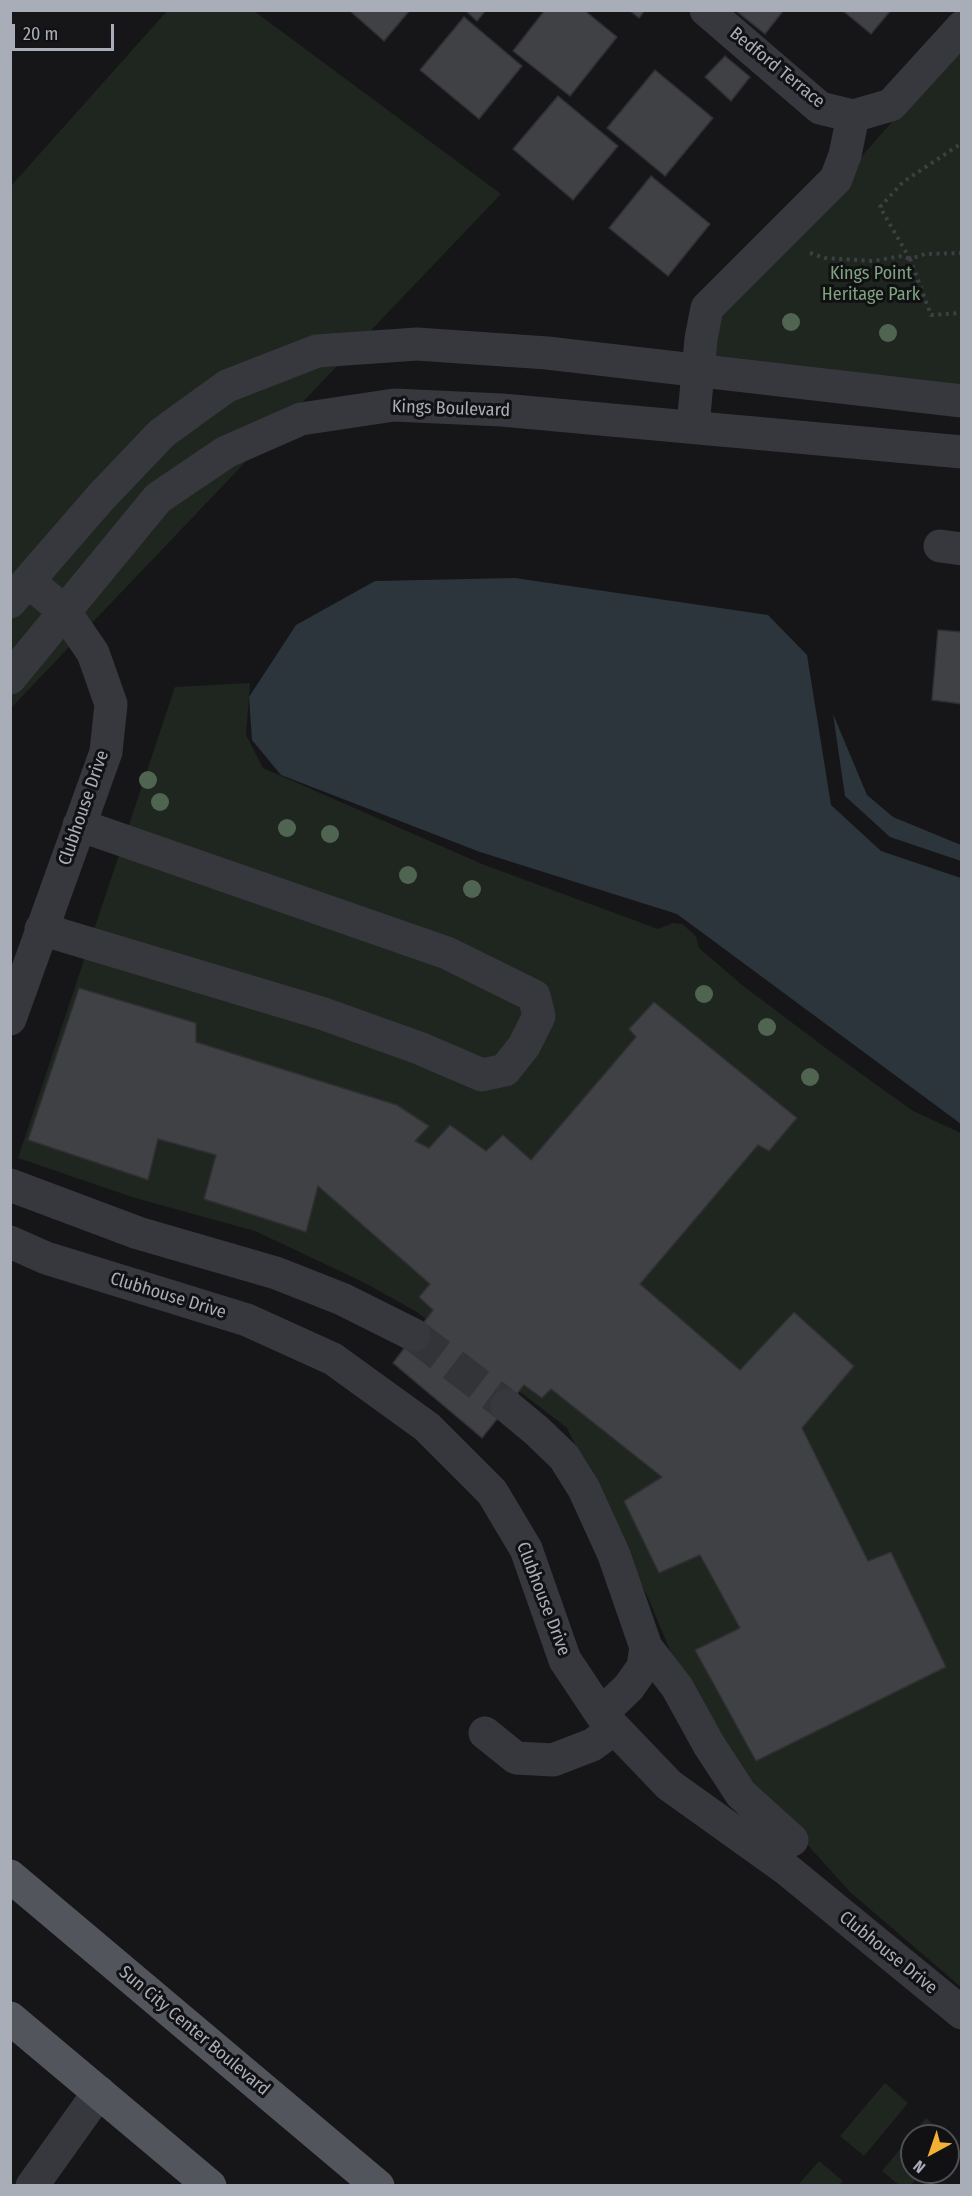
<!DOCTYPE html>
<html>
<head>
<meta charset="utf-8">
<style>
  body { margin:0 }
  #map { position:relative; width:972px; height:2196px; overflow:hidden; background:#161618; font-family:"Fira Sans Condensed",sans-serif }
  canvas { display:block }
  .frame { position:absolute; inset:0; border:12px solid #a8adb8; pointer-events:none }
  .north { position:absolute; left:900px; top:2124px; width:60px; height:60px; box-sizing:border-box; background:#111113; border:2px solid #4d4f55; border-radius:50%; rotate:220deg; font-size:16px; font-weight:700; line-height:24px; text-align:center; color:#a8adb8 }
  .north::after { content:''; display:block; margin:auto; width:21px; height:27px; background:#f2b134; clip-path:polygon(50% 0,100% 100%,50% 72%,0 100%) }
  .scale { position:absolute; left:12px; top:24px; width:102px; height:27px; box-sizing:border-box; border:3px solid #a8adb8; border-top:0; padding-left:8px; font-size:18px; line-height:21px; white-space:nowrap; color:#a8adb8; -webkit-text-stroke:4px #111113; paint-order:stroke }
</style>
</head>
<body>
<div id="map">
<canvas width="972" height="2196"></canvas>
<div class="frame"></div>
<div class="north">N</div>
<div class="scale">20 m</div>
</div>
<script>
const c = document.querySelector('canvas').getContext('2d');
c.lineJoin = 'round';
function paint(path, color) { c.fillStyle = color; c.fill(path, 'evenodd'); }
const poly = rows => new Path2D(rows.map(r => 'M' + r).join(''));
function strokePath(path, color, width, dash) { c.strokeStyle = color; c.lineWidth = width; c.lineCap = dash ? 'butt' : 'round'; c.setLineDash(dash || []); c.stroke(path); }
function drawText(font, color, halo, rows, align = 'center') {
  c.font = font + ' "Fira Sans Condensed",sans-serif'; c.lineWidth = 6; c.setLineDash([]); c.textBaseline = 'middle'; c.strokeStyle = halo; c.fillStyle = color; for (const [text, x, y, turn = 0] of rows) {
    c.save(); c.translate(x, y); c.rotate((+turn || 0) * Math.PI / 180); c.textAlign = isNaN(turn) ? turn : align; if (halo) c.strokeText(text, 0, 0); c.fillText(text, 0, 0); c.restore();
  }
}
paint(poly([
  [167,11,254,11,501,194,11,708,11,186],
  [961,43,961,386,709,361,711,318,813,212],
  [250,683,246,735,263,768,482,864,658,929,673,923,682,924,696,936,699,948,742,985,831,1052,913,1111,961,1133,961,1987,850,1892,778,1812,737,1778,694,1708,649,1600,567,1428,417,1312,363,1282,255,1231,135,1198,18,1158,175,687],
  [885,2083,908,2103,864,2156,840,2136],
  [926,2118,947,2136,912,2136,912,2172,922,2172,911,2185,899,2185,882,2171],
  [819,2161,843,2181,839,2185,798,2185]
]), '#1e261f');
paint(poly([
  [515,578,768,615,807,655,831,805,881,851,961,878,961,1124,677,914,480,852,281,775,252,740,249,697,296,625,375,581],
  [833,714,867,795,893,817,961,845,961,861,890,837,845,796]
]), '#2c353c');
const building = poly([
  [349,10,410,10,384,41,349,10],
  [465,10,486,10,477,21,465,10],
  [545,10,584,10,617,37,570,96,513,51,545,10],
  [629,10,645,10,639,18,629,10],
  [735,10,783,10,783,11,765,34,735,10],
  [842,10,891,10,871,34,842,10],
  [464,17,522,66,479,119,420,70,464,17],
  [725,56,750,77,731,101,705,77,725,56],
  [655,70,713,118,665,176,607,128,655,70],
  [558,96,618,146,573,200,513,149,558,96],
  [651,176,710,224,668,276,609,228,651,176],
  [938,630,962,632,962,704,932,700,938,630],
  [79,988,196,1023,196,1042,397,1105,429,1126,415,1141,429,1148,450,1125,486,1151,503,1135,531,1160,636,1037,629,1029,654,1002,797,1118,769,1151,758,1145,640,1284,740,1370,794,1312,854,1366,802,1428,868,1561,891,1552,946,1667,756,1761,695,1650,740,1628,700,1555,659,1573,624,1501,662,1477,551,1389,542,1398,524,1385,482,1438,393,1363,433,1310,419,1297,430,1284,318,1186,306,1232,204,1199,216,1155,158,1139,148,1180,28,1140,79,988]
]);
paint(building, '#404145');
strokePath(building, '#303034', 1.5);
strokePath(poly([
  [414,1335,507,1406]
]), '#333438', 33, [33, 16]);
strokePath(poly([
  [810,253,825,258,873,261,902,256,910,259],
  [962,253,925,254,910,259,931,315,962,313],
  [910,259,880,207,903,182,962,143]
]), '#3d3f44', 4, [3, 4.5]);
strokePath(poly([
  [706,10,820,108,853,116,891,105,962,27],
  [693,426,701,339,707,308,836,179,845,155,853,116],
  [940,546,962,549],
  [10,602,101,497,162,433,227,386,317,351,417,344,547,353,962,401],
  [10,678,158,498,226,452,301,419,394,405,502,410,962,452],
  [41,929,321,1013,419,1048,482,1075,505,1070,524,1046,539,1016,534,996,447,953,79,825],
  [10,1019,106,752,111,704,93,653,65,612,28,581],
  [10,1185,138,1233,276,1273,342,1299,414,1335],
  [10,1242,46,1258,247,1320,333,1359,427,1427,492,1492,526,1549,565,1660,601,1714,669,1785,785,1868,962,2013],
  [507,1406,537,1431,564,1457,584,1489,614,1555,646,1647,643,1667,629,1687,601,1714],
  [646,1647,677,1687,709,1745,741,1794,792,1840],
  [485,1733,516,1758,553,1760,592,1745,614,1729],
  [32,2186,99,2092]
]), '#37383d', 33);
strokePath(poly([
  [10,1876,378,2186],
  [10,2018,210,2186]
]), '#53555c', 33);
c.fillStyle = '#506452';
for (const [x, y] of [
  [791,322],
  [888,333],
  [148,780],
  [160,802],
  [287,828],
  [330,834],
  [408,875],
  [472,889],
  [704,994],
  [767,1027],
  [810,1077]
]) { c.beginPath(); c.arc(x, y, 9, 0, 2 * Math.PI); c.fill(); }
drawText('18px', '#a8adb8', '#111113', [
  ["Bedford Terrace",777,68,39],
  ["Kings Boulevard",451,409,2],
  ["Clubhouse Drive",84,808,-71],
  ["Clubhouse Drive",168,1296,17],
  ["Clubhouse Drive",543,1599,69],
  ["Clubhouse Drive",888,1953,39],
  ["Sun City Center Boulevard",194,2031,40]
]);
drawText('18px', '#7fa381', '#111113', [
  ["Kings Point",871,274],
  ["Heritage Park",871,295]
]);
</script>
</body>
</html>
